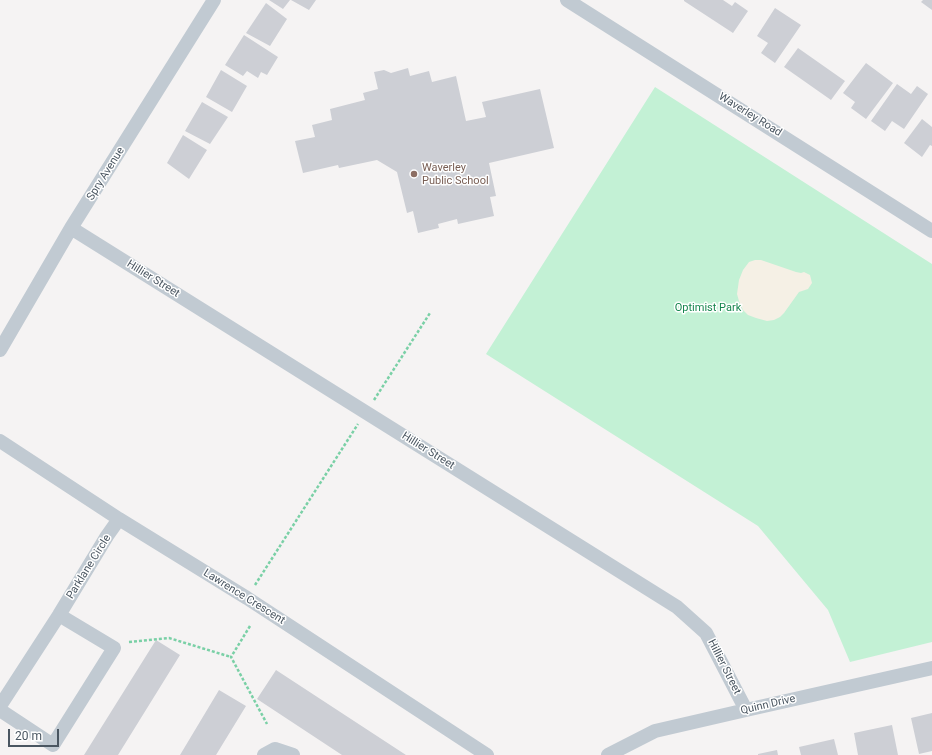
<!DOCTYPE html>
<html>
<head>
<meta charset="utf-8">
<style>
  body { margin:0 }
  #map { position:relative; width:932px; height:755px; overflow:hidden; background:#f5f3f3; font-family:Roboto,sans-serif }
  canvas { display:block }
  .scale { position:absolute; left:8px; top:729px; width:51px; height:18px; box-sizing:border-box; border:2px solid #4a5661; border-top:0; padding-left:5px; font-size:12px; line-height:14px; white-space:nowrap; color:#4a5661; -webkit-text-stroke:3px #fff; paint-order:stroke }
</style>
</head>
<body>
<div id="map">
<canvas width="932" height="755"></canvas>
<div class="scale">20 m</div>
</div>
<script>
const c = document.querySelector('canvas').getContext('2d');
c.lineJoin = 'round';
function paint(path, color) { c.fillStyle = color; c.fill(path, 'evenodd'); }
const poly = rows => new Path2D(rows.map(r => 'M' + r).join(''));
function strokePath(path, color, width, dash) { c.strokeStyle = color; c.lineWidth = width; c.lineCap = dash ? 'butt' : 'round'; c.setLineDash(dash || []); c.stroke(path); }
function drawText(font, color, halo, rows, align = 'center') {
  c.font = font + ' Roboto,sans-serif'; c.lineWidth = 3; c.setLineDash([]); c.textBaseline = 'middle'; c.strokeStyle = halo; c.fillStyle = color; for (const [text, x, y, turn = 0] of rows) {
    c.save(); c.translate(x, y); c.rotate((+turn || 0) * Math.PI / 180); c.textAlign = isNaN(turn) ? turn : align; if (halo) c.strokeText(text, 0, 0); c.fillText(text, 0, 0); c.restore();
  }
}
paint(poly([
  [655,87,932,264,932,642,850,662,828,610,758,526,486,354]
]), '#c3f1d5');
paint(poly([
  [755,260,761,260,796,272,801,273,804,272,810,275,812,283,808,289,799,292,784,313,780,317,774,320,767,321,756,318,748,315,743,310,739,301,737,294,739,280,743,270,749,262]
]), '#f5f0e5');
paint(poly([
  [269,0,290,0,283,9],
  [291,0,316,0,309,10],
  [684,0,723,0,732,6,735,2,748,11,733,33,684,1],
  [923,0,932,0,932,10,921,2],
  [266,3,287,19,270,46,246,33],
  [775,8,801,25,775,63,761,53,768,43,757,36],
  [244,35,278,57,267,75,261,72,258,78,247,71,243,76,225,65],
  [798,48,845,81,831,100,784,67],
  [866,63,893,83,866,119,851,108,855,102,843,93],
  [408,68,410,76,429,71,432,82,456,76,466,121,486,117,482,102,540,89,554,148,489,163,496,196,490,197,494,216,458,224,457,219,438,224,439,228,418,233,413,211,407,213,397,172,377,160,339,168,338,165,303,173,295,141,315,137,312,125,332,120,330,109,365,100,363,93,378,89,374,72,384,70,391,73],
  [221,70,247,86,232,112,206,97],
  [897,84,911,94,917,86,928,94,904,129,892,121,885,131,871,121],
  [202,102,228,117,210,144,185,131],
  [922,119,932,127,932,146,930,145,922,157,904,143],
  [183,135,207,150,189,179,167,163],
  [156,640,180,655,118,755,84,755],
  [276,670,406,755,342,755,257,699],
  [219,690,246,706,216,755,180,755],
  [932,713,932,751,919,754,911,718],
  [892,725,898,755,858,755,854,733],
  [834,739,838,755,801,755,799,747],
  [777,750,778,755,758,755,758,754]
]), '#cdcfd5');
strokePath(poly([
  [374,400,430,313],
  [255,585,358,424],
  [250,626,231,657,267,724],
  [129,642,169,638,231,657]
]), '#7ad0a6', 2.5, [3, 2]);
strokePath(poly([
  [567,0,932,231],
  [71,228,677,607,706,633,746,710],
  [0,350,71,228,214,0],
  [0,441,119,519,247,598,487,755],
  [0,706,59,615,107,536,119,519],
  [0,710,53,745,114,648,59,615],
  [264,755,275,749,293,755],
  [608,755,655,731,746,710,932,668]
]), '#c1cad2', 14);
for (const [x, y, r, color] of [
  [414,174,4,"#8d6e63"]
]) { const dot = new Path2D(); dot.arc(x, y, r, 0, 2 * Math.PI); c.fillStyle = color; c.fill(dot); strokePath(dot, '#fff', 1.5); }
drawText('11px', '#4a5661', '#fff', [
  ["Waverley Road",750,115,32],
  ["Spry Avenue",106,174,-58],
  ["Hillier Street",153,279,32],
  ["Hillier Street",428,451,32],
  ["Parklane Circle",89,567,-58],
  ["Lawrence Crescent",244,597,32],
  ["Hillier Street",724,667,63],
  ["Quinn Drive",768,705,-13]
]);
drawText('11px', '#785e54', '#fff', [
  ["Waverley",422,168],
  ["Public School",422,181]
], 'left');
drawText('11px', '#17864f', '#fff', [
  ["Optimist Park",708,308]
]);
</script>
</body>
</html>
